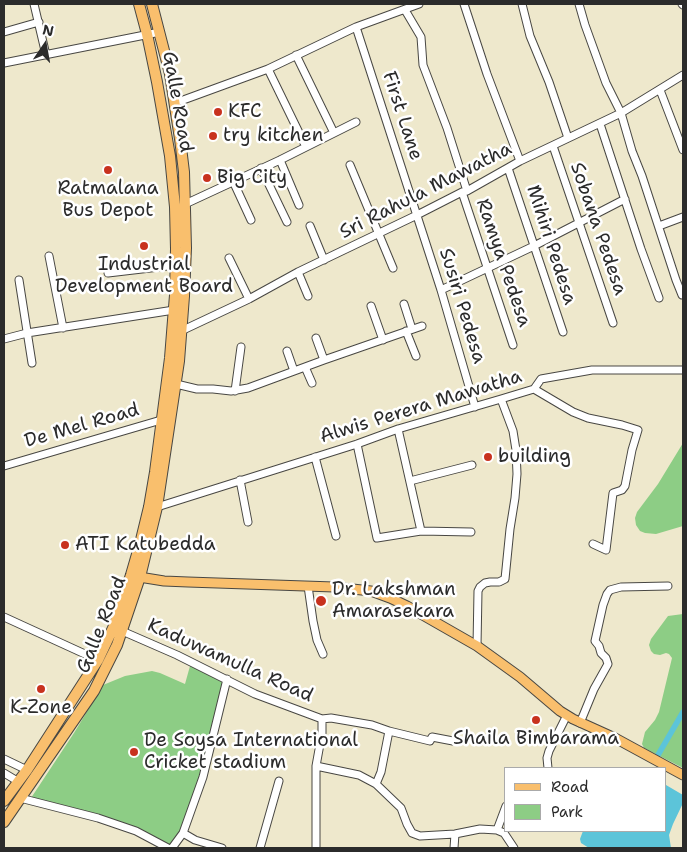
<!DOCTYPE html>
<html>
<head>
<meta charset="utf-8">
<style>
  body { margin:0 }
  #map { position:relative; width:687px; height:852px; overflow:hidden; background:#eee8cc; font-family:"Shantell Sans",sans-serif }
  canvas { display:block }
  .frame { position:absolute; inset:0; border:5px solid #2b2b2b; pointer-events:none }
  .legend { position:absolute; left:504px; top:767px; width:162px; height:65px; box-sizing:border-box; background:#fff; border:1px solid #aaa; margin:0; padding:6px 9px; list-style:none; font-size:15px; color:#2b2b2b }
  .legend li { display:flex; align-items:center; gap:10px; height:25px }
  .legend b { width:25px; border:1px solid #aaa }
  .north { position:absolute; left:20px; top:20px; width:50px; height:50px; -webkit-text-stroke:4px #fff; paint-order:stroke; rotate:12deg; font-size:14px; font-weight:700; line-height:20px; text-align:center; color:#2b2b2b }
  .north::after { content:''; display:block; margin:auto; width:18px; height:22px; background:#2b2b2b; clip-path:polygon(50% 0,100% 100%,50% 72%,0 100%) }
</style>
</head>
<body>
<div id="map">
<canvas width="687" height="852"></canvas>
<div class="frame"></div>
<ul class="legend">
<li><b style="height:6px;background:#f9bf6d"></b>Road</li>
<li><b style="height:14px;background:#8dcd85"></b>Park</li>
</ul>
<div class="north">N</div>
</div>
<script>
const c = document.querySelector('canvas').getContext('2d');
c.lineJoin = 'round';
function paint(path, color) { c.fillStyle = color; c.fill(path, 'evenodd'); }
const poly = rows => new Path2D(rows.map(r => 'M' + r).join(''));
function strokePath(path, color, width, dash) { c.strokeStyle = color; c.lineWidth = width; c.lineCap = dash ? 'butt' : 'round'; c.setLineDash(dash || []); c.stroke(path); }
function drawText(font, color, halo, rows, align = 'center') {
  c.font = font + ' "Shantell Sans",sans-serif'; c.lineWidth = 5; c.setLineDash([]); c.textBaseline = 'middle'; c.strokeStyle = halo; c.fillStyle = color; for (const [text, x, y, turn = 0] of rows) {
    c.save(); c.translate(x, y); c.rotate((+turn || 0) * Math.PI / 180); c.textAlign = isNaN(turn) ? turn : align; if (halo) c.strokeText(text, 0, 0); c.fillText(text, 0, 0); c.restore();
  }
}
paint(poly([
  [683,443,683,526,656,534,645,533,640,531,636,525,635,518,637,512,658,484],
  [683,614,683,768,644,748,642,744,645,732,655,720,659,712,672,658,669,654,666,653,660,655,654,654,651,651,649,645,651,639,668,616],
  [190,666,224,680,201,771,183,829,171,847,137,829,101,815,31,798,74,733,103,685,125,676,152,671,160,673,185,684]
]), '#8dcd85');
paint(poly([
  [666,785,683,795,683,803,673,824,669,835,671,848,589,848,581,843,580,839,583,831,666,831]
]), '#5cc4d9');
strokePath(poly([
  [658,755,683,712]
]), '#5cc4d9', 5.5);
const minor = poly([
  [34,4,46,55],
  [464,4,487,74,520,161],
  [522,4,530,36,549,82,568,138],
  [579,4,585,25,606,83,621,113,632,151,642,176,676,280,682,295,683,295],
  [682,4,683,5],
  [405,10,421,37,423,65,447,128,467,191],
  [356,27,441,290,475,407],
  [4,32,39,22],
  [4,63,160,32],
  [268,69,306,147],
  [660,90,683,150],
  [175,103,268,69,356,27,419,4],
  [600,124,641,249,659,298],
  [334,133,356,122],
  [553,146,613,323],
  [280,160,299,205],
  [350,165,393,268],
  [261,168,287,222],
  [508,168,563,332],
  [233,181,251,220],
  [462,192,513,345],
  [183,205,280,160,334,133,296,55],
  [310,226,324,260],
  [659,226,683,217],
  [49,256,63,328],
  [229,258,249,299],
  [298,272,308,296],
  [108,273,176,265],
  [19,280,32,363],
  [441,290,534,246,625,199],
  [404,304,412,329],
  [371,306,383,340],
  [181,331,249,299,298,272,417,215,462,192,467,191,520,161,621,113,683,75],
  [406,331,416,356],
  [316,338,324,360],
  [4,339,27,333,174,310],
  [287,351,294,371],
  [305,367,312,383],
  [176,384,197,389,213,389,231,391,248,388,324,360,422,326],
  [534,389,541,379,592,370,683,370],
  [235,391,241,347],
  [398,429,421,531],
  [357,444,377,538,421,531,471,532],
  [315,457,336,536],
  [4,466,161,420,164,421],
  [240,480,248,522],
  [410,481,472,465],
  [157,507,357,444,398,429,501,399,534,389,573,412,588,418,622,425,638,430,632,450,625,486,622,490,613,493,606,550,593,544],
  [308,586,313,621,317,640,323,654],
  [4,617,98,660],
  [122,631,177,655,255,694,322,719,331,718,372,725,389,731,381,772,376,784],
  [477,646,478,591,480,587,485,583,490,582,499,582,505,579,510,529,515,498,517,474,516,450,513,431,501,399],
  [580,723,594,689,608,664,606,658,601,653,599,646,595,641,603,605,607,594,610,590,621,587,668,586],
  [389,731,430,741,432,737,453,741],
  [4,759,27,770],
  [316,766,359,775,376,784,401,808,407,824,412,833,420,836,455,834,480,829,497,830],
  [548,768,547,758,549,751,567,715],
  [4,773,19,782],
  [20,798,98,818,136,831,168,848],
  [506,806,497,830,504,833,514,848],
  [183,833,195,840,222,848],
  [172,848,183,833,203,777,227,679],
  [260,848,279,781],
  [316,848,316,766,322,733,322,719],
  [454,848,455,834]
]);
const major = poly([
  [133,576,164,581,188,582,334,587,371,591,390,598,407,606,477,646,520,677,560,711,573,719,615,738,683,775]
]);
const highway = poly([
  [4,801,27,770,98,660,114,626,131,575,140,544,149,507,155,472,170,358,175,295,176,249,175,207,170,156,157,82,147,34,139,4],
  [4,822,94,691,117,645,140,577,157,507,179,361,184,296,186,248,184,172,180,139,170,74,152,4]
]);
strokePath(minor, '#484743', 9);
strokePath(major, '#484743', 11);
strokePath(highway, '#484743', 12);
strokePath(minor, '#fff', 7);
strokePath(major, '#f9bf6d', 9);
strokePath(highway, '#f9bf6d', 10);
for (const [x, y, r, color] of [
  [218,112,5,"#c8321e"],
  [213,136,5,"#c8321e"],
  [108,170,5,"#c8321e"],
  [207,178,5,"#c8321e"],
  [144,246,5,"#c8321e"],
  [488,457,5,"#c8321e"],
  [65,545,5,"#c8321e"],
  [321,601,6,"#c8321e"],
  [41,689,5,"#c8321e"],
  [536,720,5,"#c8321e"],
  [134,752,5,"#c8321e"]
]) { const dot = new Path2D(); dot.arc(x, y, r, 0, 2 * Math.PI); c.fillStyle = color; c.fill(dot); strokePath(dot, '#fff', 2); }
drawText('19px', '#2b2b2b', '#fff', [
  ["Galle Road",177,102,80],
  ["First Lane",402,116,72],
  ["Sri Rahula Mawatha",426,191,-27],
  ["Sobana Pedesa",598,229,71],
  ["Mihiri Pedesa",551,245,72],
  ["Ramya Pedesa",503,263,71],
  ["Susiri Pedesa",462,306,73],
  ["Alwis Perera Mawatha",421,407,-17],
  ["De Mel Road",82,426,-16],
  ["Galle Road",102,625,-68],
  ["Kaduwamulla Road",230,661,24]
]);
drawText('19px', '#2b2b2b', '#fff', [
  ["KFC",228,112],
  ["try kitchen",223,136],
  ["Big City",217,178],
  ["Ratmalana",108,189,"center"],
  ["Bus Depot",108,211,"center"],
  ["Industrial",144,265,"center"],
  ["Development Board",144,287,"center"],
  ["building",498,457],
  ["ATI Katubedda",75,545],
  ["Dr. Lakshman",332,590],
  ["Amarasekara",332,612],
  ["K-Zone",41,708,"center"],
  ["Shaila Bimbarama",536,739,"center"],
  ["De Soysa International",144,741],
  ["Cricket stadium",144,763]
], 'left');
</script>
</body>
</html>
